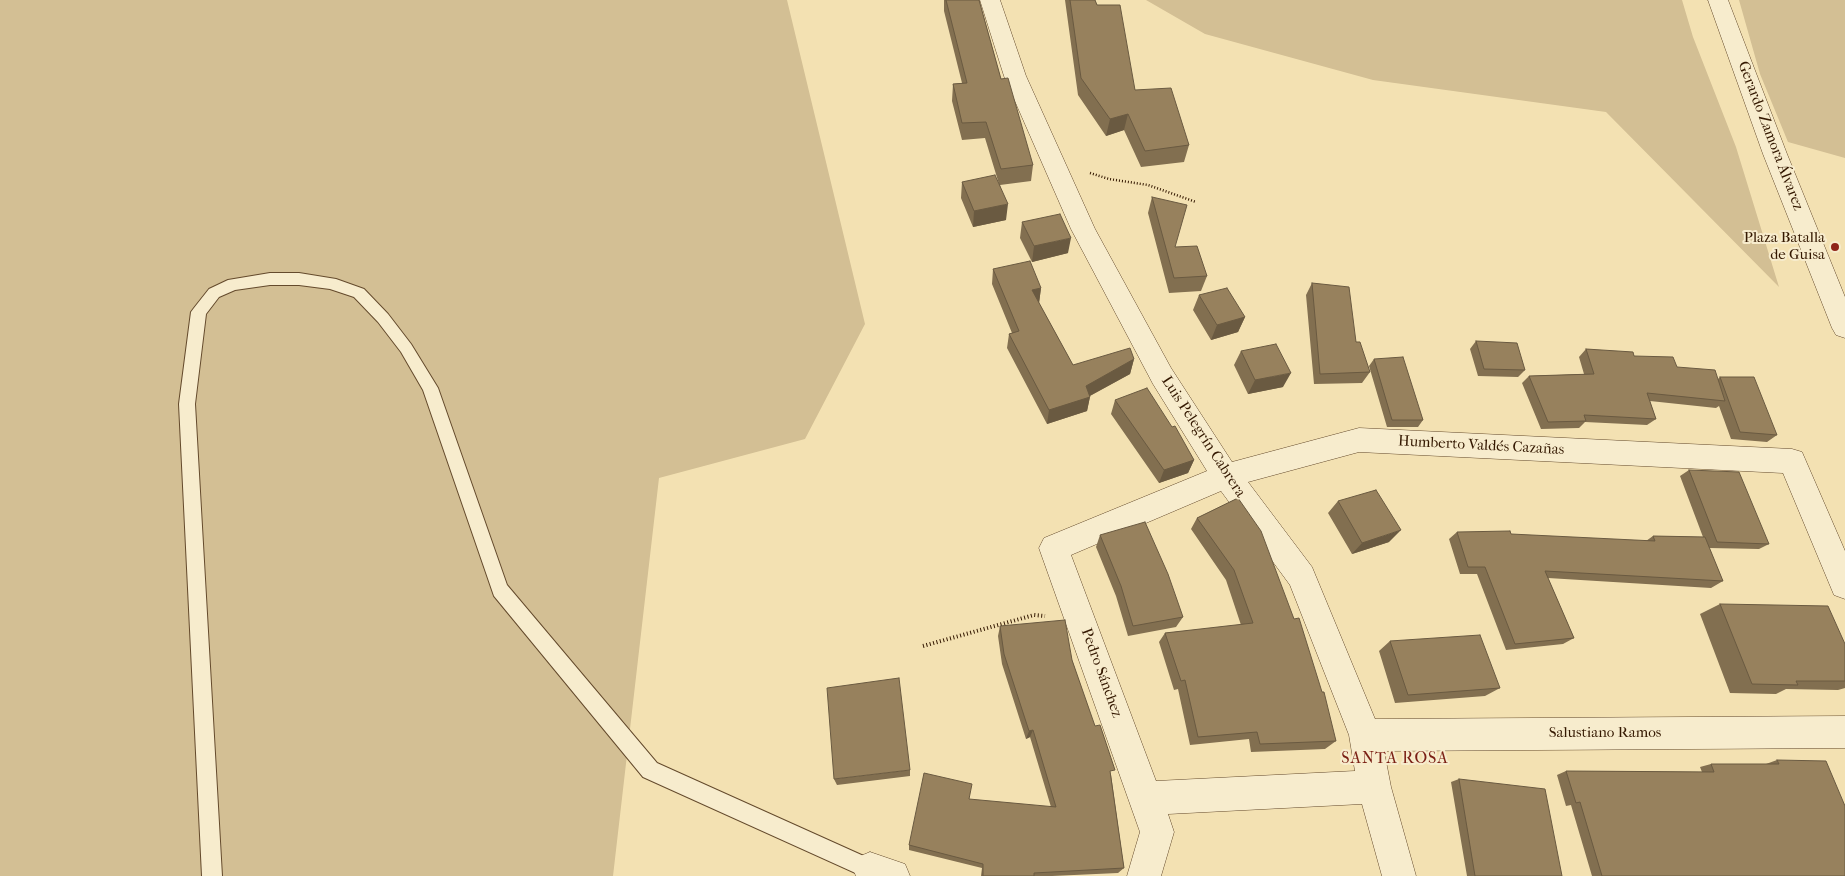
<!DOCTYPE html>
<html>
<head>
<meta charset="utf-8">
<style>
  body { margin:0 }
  canvas { display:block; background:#f3e1b2 }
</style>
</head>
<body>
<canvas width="1845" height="876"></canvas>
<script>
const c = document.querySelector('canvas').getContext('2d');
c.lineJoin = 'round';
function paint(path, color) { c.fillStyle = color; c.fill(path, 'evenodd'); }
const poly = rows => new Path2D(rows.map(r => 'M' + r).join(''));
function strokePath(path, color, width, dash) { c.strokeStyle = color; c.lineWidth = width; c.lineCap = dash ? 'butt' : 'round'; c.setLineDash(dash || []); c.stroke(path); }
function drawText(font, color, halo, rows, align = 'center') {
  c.font = font + ' "IM FELL French Canon",serif'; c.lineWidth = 4; c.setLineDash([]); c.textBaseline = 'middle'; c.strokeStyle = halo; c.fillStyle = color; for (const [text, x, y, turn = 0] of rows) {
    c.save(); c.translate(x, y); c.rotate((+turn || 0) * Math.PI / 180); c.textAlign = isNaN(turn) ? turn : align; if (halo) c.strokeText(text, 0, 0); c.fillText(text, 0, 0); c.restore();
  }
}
paint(poly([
  [0,0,787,0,865,324,805,439,659,478,613,876,0,876],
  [1146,0,1682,0,1693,37,1736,147,1779,287,1606,112,1373,80,1205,34],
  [1739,0,1845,0,1845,158,1788,142,1760,74]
]), '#d3bf94');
const lane = poly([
  [270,273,299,273,336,279,364,289,388,314,411,344,438,388,507,585,657,763,877,862,880,869,877,876,862,876,643,777,494,596,423,390,401,352,378,322,354,297,330,289,299,285,270,285,235,290,219,297,206,314,195,404,222,876,202,876,179,404,191,312,194,308,209,289,228,280,270,273]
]);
const street = poly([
  [980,0,1000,0,1026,76,1095,229,1171,368,1232,462,1359,428,1792,449,1802,452,1845,551,1845,599,1834,595,1783,473,1359,452,1248,482,1312,567,1375,719,1845,716,1845,748,1384,751,1391,787,1416,876,1382,876,1362,804,1168,814,1174,832,1161,876,1127,876,1140,832,1039,548,1044,538,1207,471,1153,384,1071,229,1004,76,980,0],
  [1221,491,1290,585,1349,735,1355,771,1156,781,1071,555,1221,491],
  [1708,0,1728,0,1787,154,1845,297,1845,338,1836,335,1832,328,1763,154,1708,0],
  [870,852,905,864,910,876,856,876,853,869,858,857,870,852]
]);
strokePath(lane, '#644a2c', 2);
strokePath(street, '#644a2c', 1);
strokePath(poly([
  [1090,173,1109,179,1148,185,1196,202]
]), '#341800', 2.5, [1, 2]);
strokePath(poly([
  [923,646,1034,615,1045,616]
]), '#341800', 4, [1, 2.5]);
paint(lane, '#f7eccd');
paint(street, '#f7eccd');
paint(poly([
  [944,0,979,0,1001,79,1033,165,1031,181,1000,185,1006,220,973,227,961,198,962,182,999,184,985,138,962,140,952,101,953,84,962,83,944,11],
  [1065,0,1095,0,1097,5,1135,90,1189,145,1184,162,1141,167,1124,130,1106,136,1078,95],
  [1152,197,1175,247,1207,276,1201,291,1169,293,1148,213],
  [1022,222,1068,253,1032,262,1020,238],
  [993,269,1041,288,1039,303,1073,365,1134,359,1130,374,1090,396,1087,411,1047,424,1007,348,1009,334,1012,333,992,284],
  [1312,283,1356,342,1370,372,1362,383,1314,384,1306,295],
  [1199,295,1245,317,1238,332,1211,340,1193,310],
  [1476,341,1525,370,1518,377,1478,376,1470,349],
  [1586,349,1634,356,1718,379,1720,377,1777,435,1767,442,1731,439,1719,406,1716,408,1650,401,1656,419,1647,425,1585,422,1579,428,1541,429,1522,383,1529,376,1584,374,1579,357],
  [1241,351,1283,387,1248,394,1234,365],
  [1374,359,1423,420,1418,427,1387,427,1369,366],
  [1115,400,1172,427,1194,460,1188,473,1159,483,1111,414],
  [1689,470,1769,544,1759,549,1709,548,1723,581,1711,588,1548,578,1574,638,1563,644,1506,650,1477,574,1460,574,1449,539,1457,532,1646,541,1653,536,1703,537,1680,476],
  [1238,498,1336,741,1325,749,1251,752,1249,739,1190,745,1178,689,1174,690,1159,642,1165,633,1241,625,1226,580,1191,529,1197,518],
  [1338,501,1389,542,1352,554,1328,513],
  [1100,535,1183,617,1176,627,1128,636,1116,596,1096,547],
  [1720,604,1845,644,1845,688,1838,690,1786,689,1776,694,1730,693,1700,614],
  [1000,626,1072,660,1111,775,1124,868,1118,873,1052,876,981,876,982,868,909,850,909,845,1051,807,1030,737,1026,739,1002,664,998,636],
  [1390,641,1500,688,1485,696,1395,703,1379,651],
  [1777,760,1845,876,1592,876,1571,805,1566,806,1557,775,1566,771,1702,772,1700,767,1711,764,1766,764],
  [910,770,910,776,837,785,834,779],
  [1459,779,1562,876,1467,876,1451,782]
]), '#826f50');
paint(poly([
  [1128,114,1124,130,1106,136,1110,119],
  [1008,204,1006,220,973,227,974,211],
  [1071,238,1068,253,1032,262,1034,246],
  [1041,288,1039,303,1032,290],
  [1245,317,1238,332,1211,340,1217,325],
  [1134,359,1130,374,1082,400,1090,397,1087,411,1047,424,1049,410,1086,386],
  [1291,373,1283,387,1248,394,1255,380],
  [1194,460,1188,473,1159,483,1164,470],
  [1401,530,1389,542,1352,554,1362,543],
  [1033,730,1030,737,1026,739,1029,731]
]), '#6a5a41');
const building = poly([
  [946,0,979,0,1001,79,1008,78,1033,165,1001,169,986,122,962,123,953,84,967,83,946,0],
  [1070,0,1095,0,1097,5,1120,5,1135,90,1171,88,1189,145,1145,151,1128,114,1110,119,1081,78,1070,0],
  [995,175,1008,204,974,211,962,182,995,175],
  [1152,197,1187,205,1175,247,1197,246,1207,276,1174,278,1152,197],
  [1060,214,1071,238,1034,246,1022,222,1060,214],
  [1030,261,1041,288,1032,290,1073,365,1130,348,1134,359,1086,386,1090,397,1049,410,1009,334,1019,331,993,269,1030,261],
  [1312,283,1349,287,1356,342,1360,342,1370,372,1320,374,1312,283],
  [1227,288,1245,317,1217,325,1199,295,1227,288],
  [1476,341,1517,343,1525,370,1484,369,1476,341],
  [1276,344,1291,373,1255,380,1241,351,1276,344],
  [1586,349,1633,352,1634,356,1673,357,1677,367,1715,370,1725,401,1647,393,1656,419,1584,415,1586,421,1548,422,1529,376,1594,374,1586,349],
  [1403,357,1423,420,1392,420,1374,359,1403,357],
  [1720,377,1754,377,1777,435,1740,432,1720,377],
  [1147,388,1172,427,1175,426,1194,460,1164,470,1115,400,1147,388],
  [1689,470,1739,472,1769,544,1717,542,1689,470],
  [1376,490,1401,530,1362,543,1338,501,1376,490],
  [1238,498,1261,531,1294,619,1299,618,1322,692,1324,692,1336,741,1260,744,1257,732,1198,737,1185,680,1181,681,1165,633,1253,623,1234,570,1197,518,1238,498],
  [1145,522,1168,574,1183,617,1133,626,1121,586,1100,535,1145,522],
  [1510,531,1511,534,1655,541,1653,536,1705,537,1723,581,1545,571,1574,638,1515,644,1485,567,1468,567,1457,532,1510,531],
  [1720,604,1828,606,1845,644,1845,681,1796,681,1798,685,1752,684,1720,604],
  [1065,620,1072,660,1095,726,1100,725,1115,770,1110,771,1124,868,1034,873,1034,876,983,876,983,864,909,845,924,773,972,784,969,799,1056,807,1033,730,1029,731,1004,654,1000,626,1065,620],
  [1480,635,1500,688,1408,695,1390,641,1480,635],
  [899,678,910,770,834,779,827,688,899,678],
  [1777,760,1826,761,1845,806,1845,876,1602,876,1580,802,1576,803,1566,771,1714,772,1711,764,1779,764,1777,760],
  [1459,779,1545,789,1562,876,1475,876,1459,779]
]);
paint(building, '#97815d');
strokePath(building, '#6a5a41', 1);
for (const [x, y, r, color] of [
  [1835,247,5,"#8f2418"]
]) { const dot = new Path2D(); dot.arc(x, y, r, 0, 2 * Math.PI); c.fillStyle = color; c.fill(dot); strokePath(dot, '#f7eccd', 2); }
drawText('15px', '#341800', '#f7eccd', [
  ["Gerardo Zamora Álvarez",1770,136,69],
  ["Luis Pelegrín Cabrera",1203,437,57],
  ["Humberto Valdés Cazañas",1481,446,3],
  ["Pedro Sánchez",1101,673,70],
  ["Salustiano Ramos",1605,733]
]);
drawText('15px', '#341800', '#f7eccd', [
  ["Plaza Batalla",1825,238],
  ["de Guisa",1825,255]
], 'right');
c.letterSpacing = '1px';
drawText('16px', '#7a1f14', '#f7eccd', [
  ["SANTA ROSA",1395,759]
]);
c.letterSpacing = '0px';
</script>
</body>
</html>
